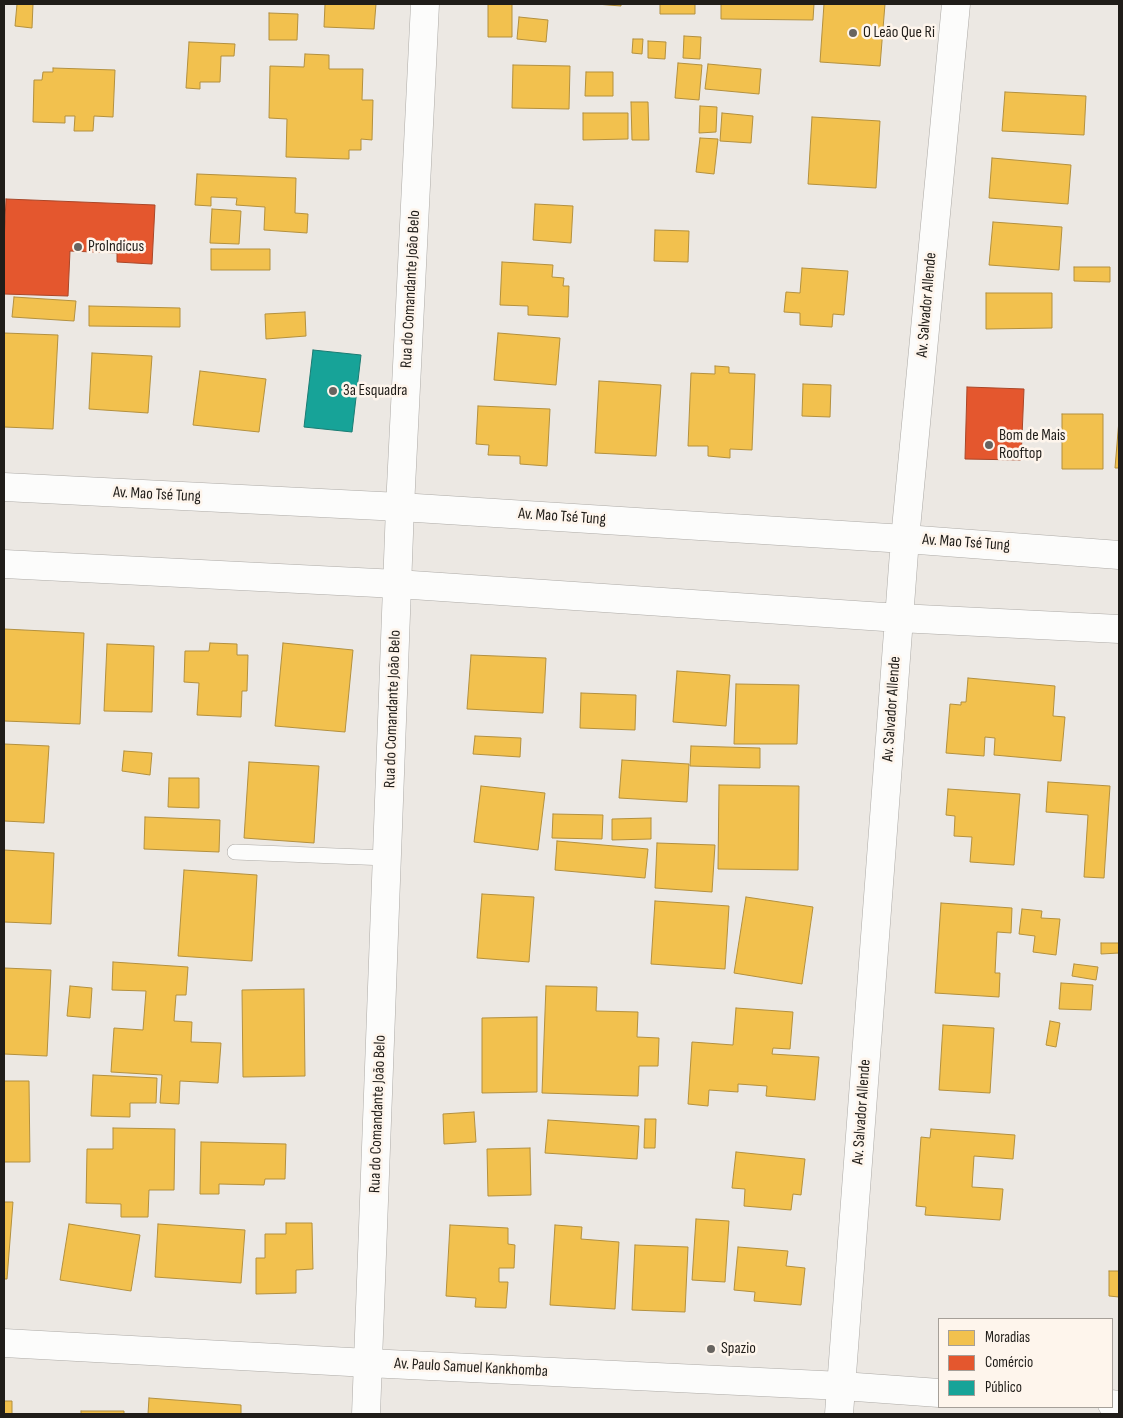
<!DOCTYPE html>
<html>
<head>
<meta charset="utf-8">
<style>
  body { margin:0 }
  #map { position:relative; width:1123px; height:1418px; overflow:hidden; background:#ece8e3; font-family:"Sofia Sans Condensed",sans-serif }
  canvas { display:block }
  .frame { position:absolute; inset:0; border:5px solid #201d19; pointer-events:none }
  .legend { position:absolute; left:938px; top:1318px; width:175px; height:90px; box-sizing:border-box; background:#fef5ec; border:1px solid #a59f98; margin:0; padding:6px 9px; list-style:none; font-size:15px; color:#201d19 }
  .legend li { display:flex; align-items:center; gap:10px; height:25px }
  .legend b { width:25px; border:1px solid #a59f98 }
</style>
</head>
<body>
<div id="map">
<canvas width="1123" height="1418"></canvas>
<div class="frame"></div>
<ul class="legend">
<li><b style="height:14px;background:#f2c14e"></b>Moradias</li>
<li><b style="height:14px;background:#e4572e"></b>Comércio</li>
<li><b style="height:14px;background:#17a398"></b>Público</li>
</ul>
</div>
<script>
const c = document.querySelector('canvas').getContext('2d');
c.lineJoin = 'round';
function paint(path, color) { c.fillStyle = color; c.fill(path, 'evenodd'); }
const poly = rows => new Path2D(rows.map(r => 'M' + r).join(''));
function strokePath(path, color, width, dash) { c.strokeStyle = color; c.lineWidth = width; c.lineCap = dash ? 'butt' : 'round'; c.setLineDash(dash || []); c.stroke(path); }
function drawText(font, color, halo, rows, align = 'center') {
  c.font = font + ' "Sofia Sans Condensed",sans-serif'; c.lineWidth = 5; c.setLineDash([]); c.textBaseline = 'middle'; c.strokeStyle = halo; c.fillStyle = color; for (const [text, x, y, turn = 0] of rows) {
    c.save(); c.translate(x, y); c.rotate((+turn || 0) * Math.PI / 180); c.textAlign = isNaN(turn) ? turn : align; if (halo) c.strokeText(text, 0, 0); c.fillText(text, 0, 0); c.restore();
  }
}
const homes = poly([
  [17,4,33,4,32,28,15,26,17,4],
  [325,4,376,4,374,29,324,27,325,4],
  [488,4,518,4,512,4,512,37,488,37,488,4],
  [596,4,621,4,621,6,596,4],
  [660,4,695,4,695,14,660,14,660,4],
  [721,4,814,4,813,20,721,19,721,4],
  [824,4,885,4,880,66,820,62,824,4],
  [269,13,298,14,297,40,269,40,269,13],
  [519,17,548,20,546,42,517,39,519,17],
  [684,36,701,37,700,59,683,58,684,36],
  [633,39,643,39,642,54,632,53,633,39],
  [648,41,666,42,665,59,648,58,648,41],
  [189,42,235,44,234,56,221,56,220,82,200,82,200,89,186,88,189,42],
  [305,54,329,55,329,69,363,69,362,100,373,100,372,140,361,139,361,150,349,150,349,159,286,157,287,119,269,118,270,66,304,67,305,54],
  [678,63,702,65,699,100,675,98,678,63],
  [708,64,761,69,759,94,705,89,708,64],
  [513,65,570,66,569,109,512,108,513,65],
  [53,68,115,70,113,117,94,116,93,131,74,131,75,116,65,116,65,123,33,122,34,80,42,80,43,72,53,72,53,68],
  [586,72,613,72,613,96,585,96,586,72],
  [1005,92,1086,96,1084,135,1002,131,1005,92],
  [631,102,648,102,649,140,632,140,631,102],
  [700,106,717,107,716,132,699,133,700,106],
  [583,113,628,113,628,139,583,140,583,113],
  [722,113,753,116,751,143,720,141,722,113],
  [812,117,880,121,876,188,808,184,812,117],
  [700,138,718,139,714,174,696,172,700,138],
  [992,158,1071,165,1068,204,989,198,992,158],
  [197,174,296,178,295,213,308,214,307,233,264,230,265,207,236,205,237,198,211,197,211,206,195,205,197,174],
  [535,204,573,206,571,243,533,240,535,204],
  [212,209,241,211,239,244,210,243,212,209],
  [993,222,1062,227,1059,270,989,265,993,222],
  [655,230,689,231,688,262,654,261,655,230],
  [211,249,270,249,270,270,211,270,211,249],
  [502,262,553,265,552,277,564,278,563,286,569,286,568,317,528,315,528,306,500,305,502,262],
  [1074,267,1110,267,1110,282,1074,281,1074,267],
  [802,268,848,271,844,315,833,314,832,327,800,325,800,313,784,312,786,292,800,293,802,268],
  [986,293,1052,293,1052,328,986,329,986,293],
  [14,297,76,301,74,321,12,317,14,297],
  [89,306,180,308,180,327,89,326,89,306],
  [305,312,306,336,266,339,265,314,305,312],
  [4,333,58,335,53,429,4,427,4,333],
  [498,333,560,338,556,385,494,380,498,333],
  [92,353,152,356,148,413,89,409,92,353],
  [715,366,729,367,729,373,755,374,752,450,730,449,730,458,708,456,708,446,688,446,691,373,715,374,715,366],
  [200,371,266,379,259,432,193,425,200,371],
  [599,381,661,385,656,456,595,453,599,381],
  [803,384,831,385,830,417,802,416,803,384],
  [478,406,550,409,547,466,520,464,520,456,488,455,489,445,476,444,478,406],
  [1062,414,1103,414,1103,469,1062,469,1062,414],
  [1119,420,1119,468,1115,468,1119,420],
  [4,629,84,633,80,724,4,721,4,629],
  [210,643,237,644,237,655,248,655,247,691,242,691,241,717,197,715,199,683,184,682,185,651,209,651,210,643],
  [283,643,353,650,345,732,275,726,283,643],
  [107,644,154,646,152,712,104,711,107,644],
  [471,655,546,658,543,713,467,709,471,655],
  [677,671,730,675,726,726,673,722,677,671],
  [968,678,1055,686,1053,716,1065,717,1061,761,994,755,995,738,985,737,984,756,946,753,950,704,961,705,961,702,966,702,968,678],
  [736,684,799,685,797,744,734,744,736,684],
  [581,693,636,695,635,730,580,728,581,693],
  [475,736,521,738,520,757,473,754,475,736],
  [4,744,49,746,44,823,4,821,4,744],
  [691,746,760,748,760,768,690,766,691,746],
  [124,751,152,753,150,775,122,771,124,751],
  [622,760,689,764,687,802,619,798,622,760],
  [249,762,319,766,314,843,244,838,249,762],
  [169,778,199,778,199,808,168,807,169,778],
  [1048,782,1110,786,1104,878,1084,877,1088,815,1046,812,1048,782],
  [719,785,799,786,798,870,718,869,719,785],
  [481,786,545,793,538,850,474,842,481,786],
  [948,789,1020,794,1014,865,970,862,972,837,954,836,955,816,946,815,948,789],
  [553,814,603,815,602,839,552,838,553,814],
  [145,817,220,820,219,852,144,849,145,817],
  [651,818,651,839,612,840,612,819,651,818],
  [557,841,648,849,645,878,555,870,557,841],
  [657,843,715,845,712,892,655,888,657,843],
  [4,850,54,853,51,924,4,922,4,850],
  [184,870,257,875,252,961,178,956,184,870],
  [482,894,534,897,529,962,477,958,482,894],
  [746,897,813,907,802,984,734,973,746,897],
  [655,901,729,906,725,969,651,964,655,901],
  [941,903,1012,908,1011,933,997,932,995,973,1000,973,999,997,935,993,941,903],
  [1022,909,1042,911,1041,918,1060,919,1056,955,1033,952,1035,936,1019,934,1022,909],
  [1101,943,1119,943,1119,953,1101,954,1101,943],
  [113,962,188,967,186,995,176,995,174,1021,192,1022,191,1042,221,1043,218,1083,180,1081,179,1104,160,1103,162,1075,111,1072,114,1028,143,1030,146,991,112,990,113,962],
  [1074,964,1098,967,1096,980,1072,976,1074,964],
  [4,968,51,970,47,1056,4,1054,4,968],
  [1061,983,1093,985,1091,1010,1059,1009,1061,983],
  [70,986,92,988,90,1018,67,1016,70,986],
  [546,986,597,987,596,1011,638,1012,637,1037,659,1038,658,1066,639,1066,638,1096,542,1093,546,986],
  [304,989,305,1076,243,1077,242,990,304,989],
  [736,1008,793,1012,790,1049,773,1048,772,1054,819,1057,815,1100,766,1096,767,1086,738,1084,738,1092,709,1090,708,1106,688,1104,692,1042,733,1045,736,1008],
  [537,1017,537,1092,482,1093,482,1018,537,1017],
  [1050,1021,1060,1023,1056,1047,1046,1045,1050,1021],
  [943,1025,994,1028,990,1093,939,1090,943,1025],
  [93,1075,157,1078,156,1103,130,1103,130,1117,91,1116,93,1075],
  [4,1081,29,1081,30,1162,4,1162,4,1081],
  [474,1112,476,1142,444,1144,443,1114,474,1112],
  [645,1119,656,1119,655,1148,644,1148,645,1119],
  [548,1120,639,1126,637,1159,545,1153,548,1120],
  [113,1128,175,1129,174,1190,149,1190,148,1217,121,1217,121,1204,86,1203,87,1149,113,1149,113,1128],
  [931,1129,1015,1135,1013,1159,974,1156,972,1187,1003,1189,1000,1220,925,1215,926,1207,916,1206,921,1137,930,1138,931,1129],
  [201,1142,286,1144,285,1179,265,1179,264,1185,219,1184,219,1194,200,1194,201,1142],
  [530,1148,531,1195,488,1196,487,1149,530,1148],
  [736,1152,805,1159,801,1195,793,1194,791,1210,744,1206,745,1189,732,1188,736,1152],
  [4,1202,13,1202,7,1279,4,1279,4,1202],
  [696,1219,729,1221,725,1282,692,1280,696,1219],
  [286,1223,312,1223,313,1269,296,1270,296,1293,256,1294,256,1258,265,1258,265,1234,286,1234,286,1223],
  [69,1224,140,1235,131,1291,60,1280,69,1224],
  [158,1224,245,1230,241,1283,155,1277,158,1224],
  [450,1225,508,1228,508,1244,515,1245,514,1268,499,1268,499,1282,508,1282,506,1308,475,1307,476,1298,446,1296,450,1225],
  [555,1225,582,1227,581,1239,619,1242,615,1309,550,1305,555,1225],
  [635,1245,688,1247,685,1312,632,1310,635,1245],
  [738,1247,788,1251,786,1266,805,1268,801,1305,754,1301,755,1292,734,1290,738,1247],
  [1109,1271,1119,1271,1119,1297,1109,1296,1109,1271],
  [149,1398,241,1405,241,1414,148,1414,149,1398],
  [4,1401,12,1401,12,1414,4,1414,4,1401],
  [81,1411,124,1411,124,1414,81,1414,81,1411]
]);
paint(homes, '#f2c14e');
strokePath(homes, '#b3903e', 1);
const shops = poly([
  [6,199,155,205,152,264,117,262,117,253,70,251,68,296,4,294,4,243,6,199],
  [967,387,1024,389,1021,460,965,459,967,387]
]);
paint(shops, '#e4572e');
strokePath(shops, '#a94628', 1);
const public = poly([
  [313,350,361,355,352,432,304,427,313,350]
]);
paint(public, '#17a398');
strokePath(public, '#1a7b72', 1);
const lane = poly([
  [235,852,387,858]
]);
const street = poly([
  [905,539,956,4],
  [4,1343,368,1363,842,1386,939,1393],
  [1112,1404,1119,1405],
  [366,1414,400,507,425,4]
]);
const secondary = poly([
  [4,487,400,507,905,539,1119,555],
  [4,564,397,584,899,618,1119,629],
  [839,1414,905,539]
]);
strokePath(lane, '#adaaa6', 16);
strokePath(street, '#adaaa6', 29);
strokePath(secondary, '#adaaa6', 29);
strokePath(lane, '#fcfcfb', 15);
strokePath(street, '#fcfcfb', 28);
strokePath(secondary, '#fcfcfb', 28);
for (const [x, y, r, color] of [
  [853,33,5,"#676460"],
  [78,247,5,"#676460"],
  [333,391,5,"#676460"],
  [989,445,5,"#676460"],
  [711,1349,5,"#676460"]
]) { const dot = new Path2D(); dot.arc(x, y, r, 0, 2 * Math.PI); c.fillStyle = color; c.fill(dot); strokePath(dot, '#fef5ec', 2); }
drawText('16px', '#201d19', '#fef5ec', [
  ["O Leão Que Ri",863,33],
  ["ProIndicus",88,247],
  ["3a Esquadra",343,391],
  ["Bom de Mais",999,436],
  ["Rooftop",999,454],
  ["Spazio",721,1349]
], 'left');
drawText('16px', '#201d19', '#fef5ec', [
  ["Rua do Comandante João Belo",411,289,-87],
  ["Av. Salvador Allende",927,305,-85],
  ["Av. Mao Tsé Tung",157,495,3],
  ["Av. Mao Tsé Tung",562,517,4],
  ["Av. Mao Tsé Tung",966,543,4],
  ["Rua do Comandante João Belo",393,709,-88],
  ["Av. Salvador Allende",892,709,-86],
  ["Av. Salvador Allende",862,1112,-86],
  ["Rua do Comandante João Belo",378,1114,-88],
  ["Av. Paulo Samuel Kankhomba",471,1368,3]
]);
</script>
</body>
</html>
